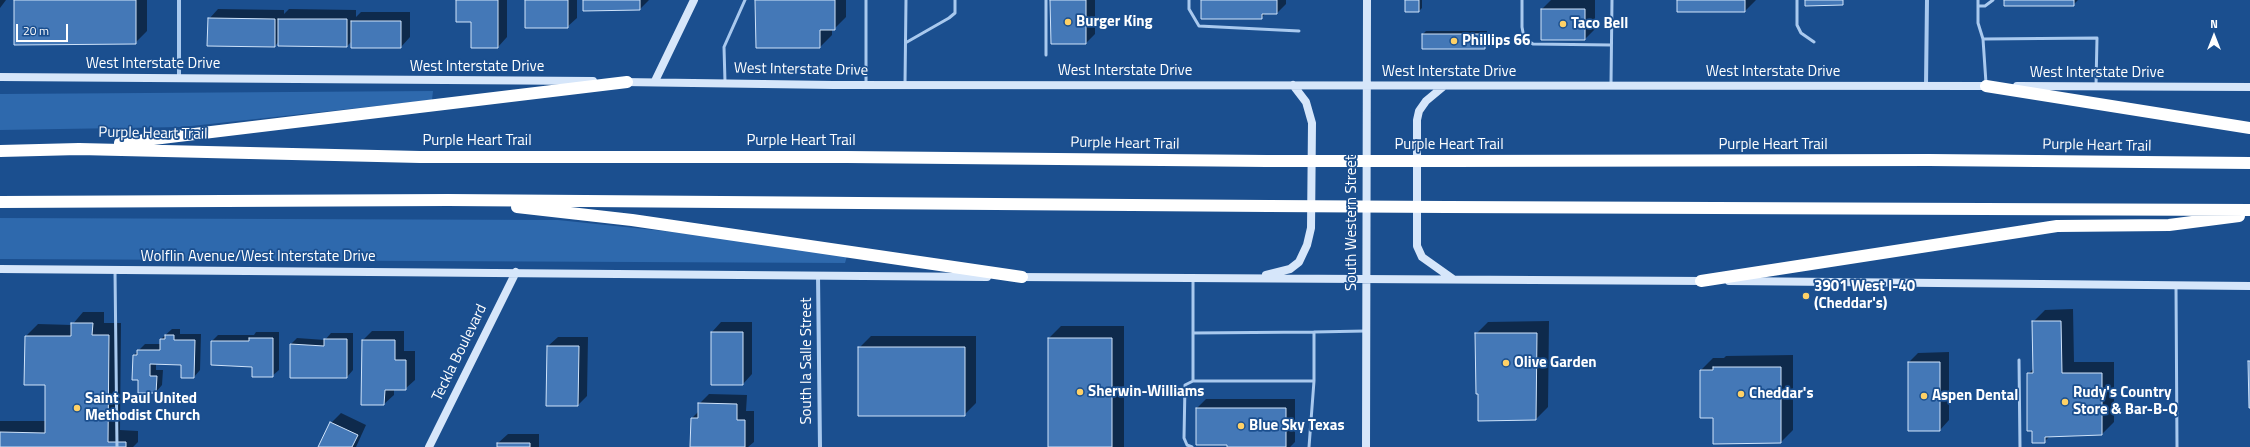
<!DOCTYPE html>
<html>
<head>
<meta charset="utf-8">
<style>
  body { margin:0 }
  #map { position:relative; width:2250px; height:447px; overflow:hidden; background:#1b4f8f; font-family:"Titillium Web",sans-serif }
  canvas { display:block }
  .north { position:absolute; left:2194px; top:16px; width:40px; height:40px; -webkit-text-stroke:3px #1b4f8f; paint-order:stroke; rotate:0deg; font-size:11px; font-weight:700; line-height:16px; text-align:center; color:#fff }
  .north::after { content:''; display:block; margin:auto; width:14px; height:18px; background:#fff; clip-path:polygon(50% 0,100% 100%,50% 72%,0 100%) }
  .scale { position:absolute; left:16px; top:24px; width:52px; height:18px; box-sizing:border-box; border:2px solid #fff; border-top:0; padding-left:5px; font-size:12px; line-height:14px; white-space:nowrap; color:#fff; -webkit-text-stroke:3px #1b4f8f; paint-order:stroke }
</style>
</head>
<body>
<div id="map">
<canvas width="2250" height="447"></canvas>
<div class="north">N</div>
<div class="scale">20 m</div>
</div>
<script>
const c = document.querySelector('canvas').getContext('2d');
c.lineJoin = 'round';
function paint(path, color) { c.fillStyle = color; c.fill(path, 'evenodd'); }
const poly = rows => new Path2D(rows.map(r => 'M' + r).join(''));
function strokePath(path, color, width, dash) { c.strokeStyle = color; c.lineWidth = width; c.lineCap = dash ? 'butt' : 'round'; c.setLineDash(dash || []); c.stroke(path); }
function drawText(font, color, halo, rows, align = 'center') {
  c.font = font + ' "Titillium Web",sans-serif'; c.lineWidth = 3.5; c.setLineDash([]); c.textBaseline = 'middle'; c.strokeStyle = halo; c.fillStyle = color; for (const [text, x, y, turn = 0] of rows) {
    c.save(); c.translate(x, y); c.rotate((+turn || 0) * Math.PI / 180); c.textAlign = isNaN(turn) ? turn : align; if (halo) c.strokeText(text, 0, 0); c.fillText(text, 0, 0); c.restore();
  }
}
paint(poly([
  [433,91,432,100,182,127,0,130,0,94],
  [0,218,558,220,702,235,847,256,845,263,0,259]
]), '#2e69ad');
paint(poly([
  [0,0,6,0,0,8],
  [15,0,147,0,147,31,135,43],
  [457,0,507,0,507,37,498,47,472,21],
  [526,0,577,0,577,18,567,27],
  [584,0,649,0,640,9],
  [756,0,846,0,846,17,834,29,832,29,832,35,820,47],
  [1051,0,1095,0,1095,34,1086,43],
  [1202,0,1286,0,1286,4,1277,13,1266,13,1261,18],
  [1406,0,1422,0,1422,8,1419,11],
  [1551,0,1595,0,1595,29,1585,39,1542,39,1542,9],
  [1678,0,1756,0,1745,11],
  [2005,0,2078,0,2073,5],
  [218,9,284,10,284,14,289,9,356,10,356,17,361,12,410,12,410,37,401,47,352,41,347,46,279,41,275,46,209,19],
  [1426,31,1487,31,1487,45,1484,48,1423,48,1423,34],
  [2073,309,2074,362,2114,362,2114,422,2102,434,2050,436,2044,442,2028,374,2034,368,2033,322,2045,310],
  [83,312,104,312,104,323,121,323,120,430,138,431,138,442,133,447,0,447,0,421,46,421,46,384,26,336,38,324,72,325],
  [1549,321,1548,407,1536,419,1476,334,1488,322],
  [721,322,752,322,752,374,743,384,712,384,712,332],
  [1061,326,1124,326,1124,447,1049,447,1049,338],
  [172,329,180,329,180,334,201,334,200,370,194,377,182,364,156,363,156,370,163,370,162,385,156,392,139,379,134,355,145,344,161,344,161,339],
  [372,331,404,331,404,351,415,351,415,380,405,389,394,389,394,395,384,404,362,404,363,340],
  [256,332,279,332,279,370,272,376,212,341,218,335,254,335],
  [331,333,353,333,353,370,347,377,291,344,297,338,325,340],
  [871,336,976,336,976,403,964,415,859,348],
  [558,337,588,337,587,396,578,405,548,346],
  [1949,352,1949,420,1940,430,1909,362,1918,353],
  [1793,355,1793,430,1781,442,1714,417,1701,370,1713,358,1724,358,1726,356],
  [709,394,747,395,746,411,754,411,754,442,748,447,691,447,692,418,699,411,699,404],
  [1206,399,1295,399,1295,442,1290,447,1228,447,1228,444,1197,408],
  [341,413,366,425,356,447,320,447,331,423],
  [508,434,539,434,539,447,498,447,498,443]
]), '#0007');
const building = poly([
  [14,0,136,0,136,44,14,45,14,0],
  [456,0,498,0,498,48,471,48,471,22,456,22,456,0],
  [525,0,568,0,568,28,525,28,525,0],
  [583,0,640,0,640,10,583,11,583,0],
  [755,0,835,0,835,30,820,30,820,48,756,48,755,0],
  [1050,0,1086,0,1086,44,1051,44,1050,0],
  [1201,0,1277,0,1277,14,1262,14,1262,19,1201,19,1201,0],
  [1405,0,1419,0,1419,12,1405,12,1405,0],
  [1677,0,1745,0,1745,12,1677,12,1677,0],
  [1805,0,1843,0,1843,5,1805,6,1805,0],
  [2004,0,2074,0,2074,6,2004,6,2004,0],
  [1541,9,1585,9,1585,40,1541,40,1541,9],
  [208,18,275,19,275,47,207,46,208,18],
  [278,19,347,19,347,47,278,46,278,19],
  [351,21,401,21,401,48,351,48,351,21],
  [1422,34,1485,34,1485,49,1422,49,1422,34],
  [2032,321,2061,321,2062,373,2102,373,2102,435,2045,437,2045,443,2032,443,2032,431,2027,431,2027,373,2033,373,2032,321],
  [71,323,93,323,92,335,109,335,108,442,126,442,126,447,0,447,0,432,45,433,45,385,24,385,25,336,71,336,71,323],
  [711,332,743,332,743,385,711,385,711,332],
  [1475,333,1537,333,1536,420,1478,421,1478,394,1476,394,1475,333],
  [165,335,174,335,174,340,195,340,194,378,181,378,181,365,150,364,150,376,157,376,156,393,138,393,138,380,132,380,133,355,137,355,137,350,160,350,160,339,165,339,165,335],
  [249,338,273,338,273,377,252,377,252,367,211,365,211,341,249,341,249,338],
  [1048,338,1112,338,1112,447,1048,447,1048,338],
  [324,339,347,339,347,378,290,378,290,344,324,346,324,339],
  [362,340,395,340,395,360,406,360,406,390,385,390,384,405,361,405,362,340],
  [547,346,579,346,578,406,546,406,547,346],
  [858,347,965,347,965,416,858,416,858,347],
  [2248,361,2250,361,2250,408,2249,408,2248,361],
  [1908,362,1940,362,1940,431,1908,431,1908,362],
  [1713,367,1781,367,1781,443,1713,444,1713,418,1700,418,1700,370,1713,370,1713,367],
  [698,403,737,404,737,420,745,420,745,447,690,447,691,418,698,418,698,403],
  [1196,408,1286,408,1286,447,1227,447,1227,445,1196,445,1196,408],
  [330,422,358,435,352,447,318,447,330,422],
  [497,443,530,443,530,447,497,447,497,443]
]);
paint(building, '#4478b7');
strokePath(building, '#cfe3fa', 1);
strokePath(poly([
  [866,0,866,84],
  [1046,0,1046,55],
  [1189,0,1189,9,1199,26,1299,31],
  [1522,0,1522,27,1524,38,1533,44,1611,45],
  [1797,0,1797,25,1801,33,1814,42],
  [1978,0,1978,23,1983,39,2097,38,2096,85],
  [1978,6,1985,6,1993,0],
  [1983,39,1986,83],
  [907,42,949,18,955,13,955,0],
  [725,82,724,47,745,0],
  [905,84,906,0],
  [1611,84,1612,0],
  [115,271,117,447],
  [1193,280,1193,381,1314,381,1314,332,1365,331],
  [2176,287,2177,447],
  [1193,333,1314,332],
  [2019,360,2020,447],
  [1192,447,1187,445,1184,438,1185,385,1193,381],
  [1309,447,1314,381]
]), '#a9c9ee', 3);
strokePath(poly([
  [179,0,179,79],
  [1926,86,1927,0],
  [818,275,820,447]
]), '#a9c9ee', 4);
strokePath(poly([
  [0,77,593,81],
  [655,81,694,0],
  [623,82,833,85,1991,86],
  [1444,86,1426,101,1419,111,1417,120,1417,246,1422,257,1453,279],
  [2017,86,2250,87],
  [0,269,987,277],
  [1266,275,1290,269,1299,262,1307,245,1311,228,1312,123,1306,102,1293,85],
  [1017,277,1705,281],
  [1729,281,2250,286],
  [429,447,516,272],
  [1366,447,1367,0]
]), '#d6e6fa', 8);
strokePath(poly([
  [1986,86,2250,128],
  [120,143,627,82],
  [0,151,79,149,420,157,847,157,1267,161],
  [1449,161,1929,160,2250,163],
  [0,202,448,200,1269,206],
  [517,207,632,220,1022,277],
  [1447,207,2250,210],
  [1701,281,2057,226,2169,225,2239,216]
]), '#fff', 12);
strokePath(poly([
  [1267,161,1449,161],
  [1269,206,1447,207]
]), '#fff', 12);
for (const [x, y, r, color] of [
  [1068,22,4,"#ffd166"],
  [1563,24,4,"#ffd166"],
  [1454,41,4,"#ffd166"],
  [1806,296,4,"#ffd166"],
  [1506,363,4,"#ffd166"],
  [1080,392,4,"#ffd166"],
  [1741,394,4,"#ffd166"],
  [1924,396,4,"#ffd166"],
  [2065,402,4,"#ffd166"],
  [77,408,4,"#ffd166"],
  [1241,426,4,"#ffd166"]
]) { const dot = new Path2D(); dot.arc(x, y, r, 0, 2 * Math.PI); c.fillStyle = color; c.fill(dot); strokePath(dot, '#1b4f8f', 1.5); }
drawText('bold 15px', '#fff', '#1b4f8f', [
  ["Burger King",1076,22],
  ["Taco Bell",1571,24],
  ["Phillips 66",1462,41],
  ["3901 West I-40",1814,287],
  ["(Cheddar's)",1814,304],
  ["Olive Garden",1514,363],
  ["Sherwin-Williams",1088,392],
  ["Rudy's Country",2073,393],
  ["Store & Bar-B-Q",2073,410],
  ["Cheddar's",1749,394],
  ["Aspen Dental",1932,396],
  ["Saint Paul United",85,399],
  ["Methodist Church",85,416],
  ["Blue Sky Texas",1249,426]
], 'left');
drawText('15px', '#fff', '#1b4f8f', [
  ["West Interstate Drive",153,64],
  ["West Interstate Drive",477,67],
  ["West Interstate Drive",801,70,1],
  ["West Interstate Drive",1125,71],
  ["West Interstate Drive",1449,72],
  ["West Interstate Drive",1773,72],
  ["West Interstate Drive",2097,73],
  ["Purple Heart Trail",153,134,1],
  ["Purple Heart Trail",477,141],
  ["Purple Heart Trail",801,141],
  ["Purple Heart Trail",1125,144,1],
  ["Purple Heart Trail",1449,145],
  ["Purple Heart Trail",1773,145],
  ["Purple Heart Trail",2097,146,1],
  ["South Western Street",1352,223,-90],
  ["Wolflin Avenue/West Interstate Drive",258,257],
  ["Teckla Boulevard",460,353,-64],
  ["South la Salle Street",807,361,-90]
]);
</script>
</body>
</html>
